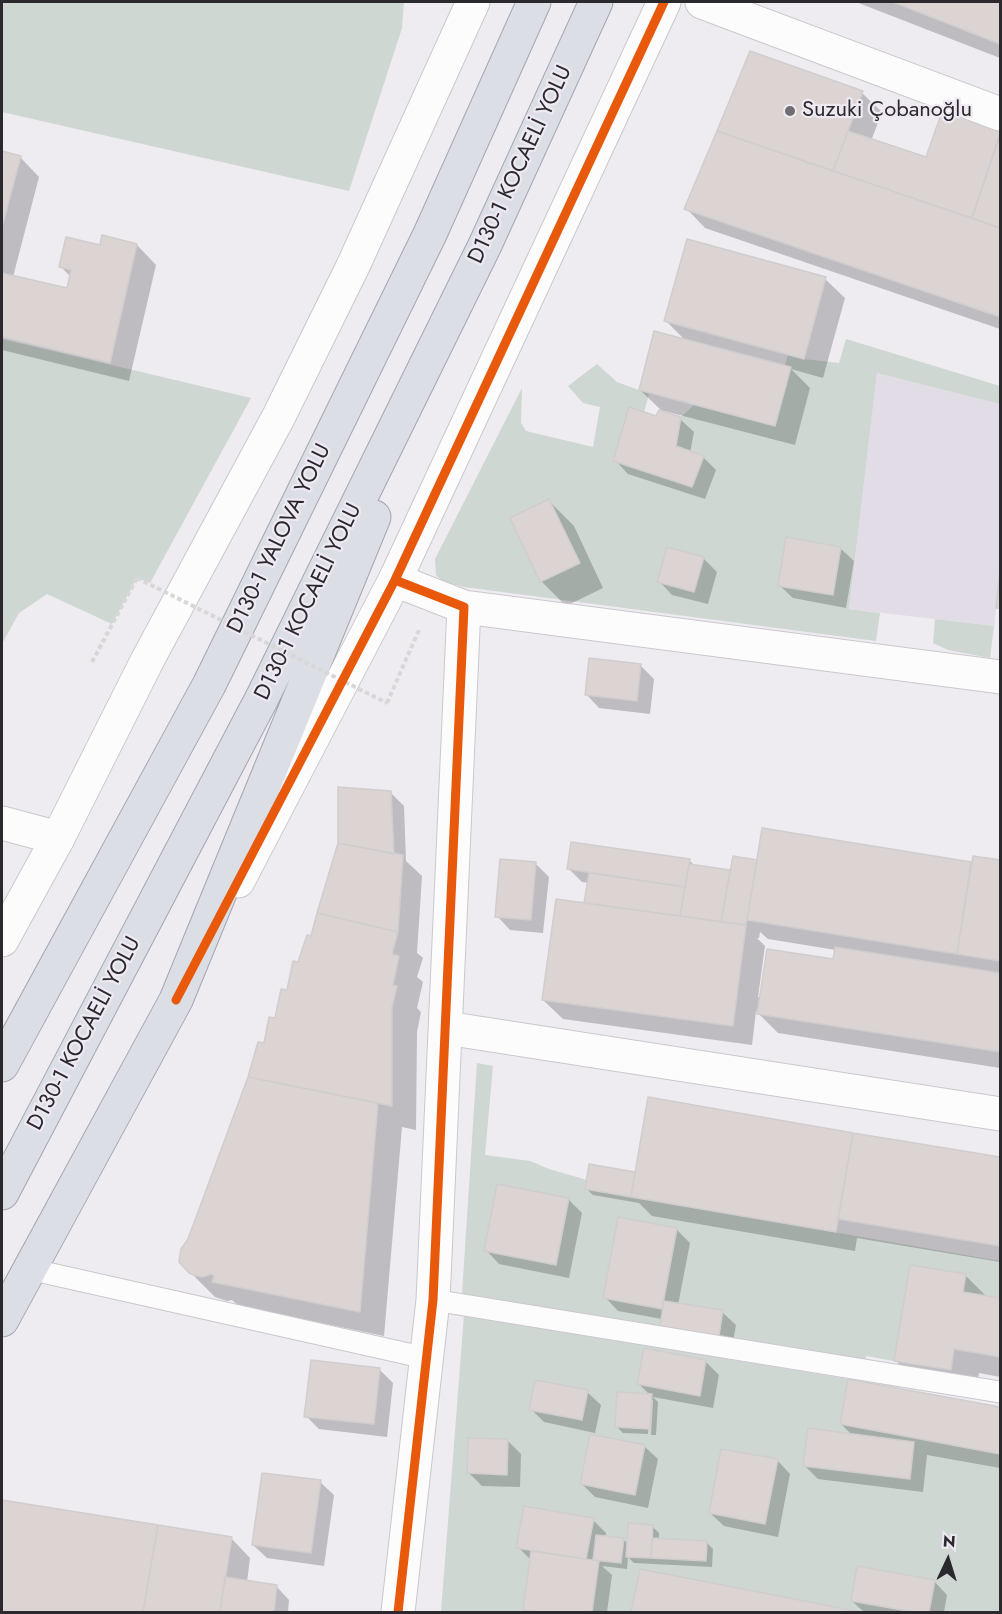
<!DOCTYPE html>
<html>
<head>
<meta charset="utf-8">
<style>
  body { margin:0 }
  #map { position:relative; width:1002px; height:1614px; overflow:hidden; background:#eeebf1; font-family:Jost,sans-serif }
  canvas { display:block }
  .frame { position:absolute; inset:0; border:3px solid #2b292d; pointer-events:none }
  .north { position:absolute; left:918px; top:1530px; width:60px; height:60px; -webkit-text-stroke:4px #efe9f3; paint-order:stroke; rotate:4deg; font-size:16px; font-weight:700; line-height:24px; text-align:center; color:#2b292d }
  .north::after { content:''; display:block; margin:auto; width:21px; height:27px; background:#2b292d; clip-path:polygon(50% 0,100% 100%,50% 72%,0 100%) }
</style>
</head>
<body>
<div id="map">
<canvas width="1002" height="1614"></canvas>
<div class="frame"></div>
<div class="north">N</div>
</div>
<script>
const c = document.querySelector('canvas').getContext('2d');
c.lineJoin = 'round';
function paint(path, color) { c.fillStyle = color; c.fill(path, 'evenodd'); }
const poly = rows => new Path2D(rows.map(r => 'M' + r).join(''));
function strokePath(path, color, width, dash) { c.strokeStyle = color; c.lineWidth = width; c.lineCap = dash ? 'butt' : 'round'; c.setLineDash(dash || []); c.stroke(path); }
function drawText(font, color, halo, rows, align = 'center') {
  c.font = font + ' Jost,sans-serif'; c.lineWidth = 4.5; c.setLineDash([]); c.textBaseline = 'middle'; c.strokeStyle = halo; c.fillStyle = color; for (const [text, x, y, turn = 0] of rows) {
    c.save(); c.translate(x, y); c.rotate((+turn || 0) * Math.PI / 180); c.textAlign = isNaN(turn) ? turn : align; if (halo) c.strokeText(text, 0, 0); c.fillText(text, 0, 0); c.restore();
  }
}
paint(poly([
  [877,373,1000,404,1000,570,994,626,849,609]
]), '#e2dce6');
paint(poly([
  [2,2,404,2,402,28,349,191,2,112],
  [2,339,251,398,150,583,137,578,112,624,47,594,19,613,2,644],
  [846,339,1000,386,1000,404,877,373,849,609,880,613,876,641,464,587,443,582,436,575,435,559,522,388,521,423,526,431,593,447,600,407,583,403,568,386,597,364,617,382,649,394,644,412,629,407,613,461,676,446,681,417,694,405,775,426,791,368,785,365,788,355,804,359,839,363],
  [935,619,994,626,990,658,948,650,933,643],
  [477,1063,493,1066,485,1155,530,1161,549,1169,587,1180,586,1189,1000,1261,1000,1298,963,1292,965,1274,910,1265,894,1361,866,1356,865,1364,462,1294],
  [464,1315,848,1379,840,1424,1000,1454,1000,1612,861,1612,640,1569,631,1612,441,1612]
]), '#ced7d1');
paint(poly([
  [856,2,1000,2,1000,58],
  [862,93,882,112,871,141,927,159,1000,128,1000,329,705,228,686,208],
  [2,153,20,157,39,177,13,277,68,290,71,277,61,267,101,246,137,245,156,265,129,381,2,350],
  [825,279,845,298,823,378,791,369,810,388,795,445,664,411,663,413,680,419,694,432,690,453,703,457,716,470,705,499,628,474,615,460,657,417,661,410,640,390,686,341,666,321],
  [549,501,574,526,603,588,566,606,541,581],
  [840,548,854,561,846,608,793,598,779,585],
  [703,558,717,572,708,604,672,595,659,581],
  [640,665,654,679,650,714,599,708,586,694],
  [390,792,404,806,406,861,422,876,417,953,423,958,417,977,423,982,417,1008,421,1012,417,1032,416,1130,402,1127,384,1336,239,1306,232,1300,227,1301,215,1297,190,1272,190,1240,265,1045,299,964,312,937],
  [763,830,973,864,974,857,1000,861,1000,1068,778,1033,756,1011,752,1045,563,1019,543,1000,588,905,589,883,582,882,569,869,689,860,696,867,731,872,758,861],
  [760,932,768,939,836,950,834,961,761,997,758,997,765,946,757,938,759,938],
  [535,863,549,877,543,933,510,930,497,916],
  [650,1099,1000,1158,1000,1262,857,1238,855,1251,652,1216,639,1203,593,1195,587,1189,635,1173,637,1175],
  [569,1200,582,1213,569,1278,499,1264,486,1250],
  [676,1229,690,1243,678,1305,722,1312,736,1325,732,1348,675,1339,661,1326,662,1319,618,1311,605,1297],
  [965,1275,988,1298,1000,1300,1000,1377,979,1373,976,1394,921,1386,896,1361],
  [705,1361,719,1375,713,1408,653,1397,658,1402,656,1435,651,1435,653,1400,650,1400,648,1434,623,1433,617,1427,651,1396,639,1384],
  [379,1369,393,1383,387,1437,319,1429,306,1416],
  [849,1380,1000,1408,1000,1468,927,1455,923,1492,818,1479,805,1466,853,1436,841,1424],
  [587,1392,601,1405,595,1433,544,1422,531,1409],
  [508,1441,521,1454,520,1487,482,1486,468,1472],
  [644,1446,658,1459,648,1508,595,1497,582,1484],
  [777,1460,790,1474,778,1537,724,1526,710,1513],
  [320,1482,334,1495,324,1566,267,1558,253,1545],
  [2,1501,231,1538,250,1558,247,1582,276,1586,289,1600,288,1612,2,1612],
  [593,1520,606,1533,605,1538,623,1539,628,1544,653,1527,659,1533,659,1540,707,1543,713,1549,712,1567,634,1563,628,1557,627,1569,602,1566,612,1575,607,1612,527,1612,524,1610,531,1560,518,1547],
  [641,1570,853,1612,632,1612],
  [934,1581,947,1595,944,1612,864,1612,852,1601]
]), '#0003');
const building = poly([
  [893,2,1000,2,1000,44,893,2],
  [750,51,863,91,833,171,717,131,750,51],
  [944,106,1000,127,1000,133,972,218,833,171,848,131,926,157,944,106],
  [717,131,1000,228,1000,317,684,209,717,131],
  [998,142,1000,143,1000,228,972,218,998,142],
  [2,151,21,156,2,227,2,151],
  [102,235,137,244,110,363,2,337,2,273,67,288,71,270,59,267,66,237,100,245,102,235],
  [687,239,826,277,804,359,664,321,687,239],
  [654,331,791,367,775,426,639,390,654,331],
  [629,407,656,416,659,410,681,417,676,446,704,456,692,487,613,461,629,407],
  [549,499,580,563,540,582,510,518,549,499],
  [786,537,841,547,833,595,778,586,786,537],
  [667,547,704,557,694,592,657,582,667,547],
  [1000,570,1000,608,996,608,1000,570],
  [589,658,641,664,637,701,585,695,589,658],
  [338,787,391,791,394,854,338,843,338,787],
  [762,828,971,862,957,954,747,920,762,828],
  [571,842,690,859,685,887,567,869,571,842],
  [338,843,403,855,398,932,317,913,338,843],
  [733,856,757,860,746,925,721,922,733,856],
  [973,856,1000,860,1000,961,957,954,973,856],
  [500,859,536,862,531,920,495,917,500,859],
  [689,864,730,870,721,922,680,916,689,864],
  [589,873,685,887,680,916,584,903,589,873],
  [556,899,746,925,733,1026,542,1000,556,899],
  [317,913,398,932,392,954,399,956,393,985,397,986,392,1007,392,1106,248,1077,258,1042,264,1043,269,1017,275,1018,281,989,287,990,293,961,298,962,307,935,311,936,317,913],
  [835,947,1000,973,1000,1052,757,1014,767,949,833,959,835,947],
  [248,1077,378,1103,360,1312,212,1282,214,1276,212,1274,202,1277,194,1275,189,1273,179,1262,181,1249,188,1239,248,1077],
  [648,1097,853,1133,836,1232,631,1197,648,1097],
  [853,1133,1000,1157,1000,1246,838,1219,853,1133],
  [589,1164,635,1172,631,1197,585,1189,589,1164],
  [497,1184,569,1198,556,1265,484,1251,497,1184],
  [618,1217,677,1228,662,1309,603,1298,618,1217],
  [910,1265,966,1274,963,1292,1000,1298,1000,1357,954,1349,951,1370,894,1361,910,1265],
  [664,1301,723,1310,719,1336,660,1326,664,1301],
  [644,1348,706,1360,700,1396,637,1384,644,1348],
  [311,1360,380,1368,374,1424,304,1417,311,1360],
  [848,1379,1000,1407,1000,1454,840,1424,848,1379],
  [535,1380,588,1390,582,1420,529,1410,535,1380],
  [617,1392,652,1394,650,1429,615,1427,617,1392],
  [808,1428,914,1442,910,1479,803,1466,808,1428],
  [590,1434,645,1445,635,1495,580,1484,590,1434],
  [468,1438,508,1439,507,1475,467,1473,468,1438],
  [721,1449,778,1459,765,1524,709,1513,721,1449],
  [262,1473,321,1480,311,1553,252,1545,262,1473],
  [2,1500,158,1525,143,1612,2,1612,2,1500],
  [524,1506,594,1518,586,1559,516,1548,524,1506],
  [628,1523,653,1525,651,1558,626,1557,628,1523],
  [158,1525,232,1537,220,1612,143,1612,158,1525],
  [596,1535,624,1538,621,1563,593,1560,596,1535],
  [652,1538,707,1541,706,1561,651,1558,652,1538],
  [531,1551,599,1561,592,1612,539,1612,523,1610,531,1551],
  [857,1566,935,1580,929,1612,913,1612,851,1601,857,1566],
  [640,1569,861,1612,631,1612,640,1569],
  [225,1577,277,1585,274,1612,220,1612,225,1577]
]);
paint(building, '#dbd4d3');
strokePath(building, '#d0cdce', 1.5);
const service = poly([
  [29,1269,426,1358],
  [433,1300,1000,1392]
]);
const minor = poly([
  [702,2,1000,114],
  [395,580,464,607,433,1300,398,1612],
  [464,607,1000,677],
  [2,823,58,838],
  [446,1028,1000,1114]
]);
const tertiary = poly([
  [238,881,395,580,664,2],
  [2,940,58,838,148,659,279,416,353,266,473,2]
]);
const trunk = poly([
  [2,1065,209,685,430,234,534,2],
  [2,1193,262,698,485,245,596,2],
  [2,1320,176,1000,374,517]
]);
strokePath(service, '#cbc8cd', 23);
strokePath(minor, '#cbc8cd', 35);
strokePath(tertiary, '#cbc8cd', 35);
strokePath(trunk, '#a5a6b1', 35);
strokePath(poly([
  [92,662,137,578],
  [387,703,419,630]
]), '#d8d7d8', 4, [4.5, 3]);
strokePath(service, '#fcfcfd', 21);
strokePath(minor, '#fcfcfd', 33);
strokePath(tertiary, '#fcfcfd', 33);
strokePath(trunk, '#dcdee5', 33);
strokePath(poly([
  [137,578,387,703]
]), '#d8d7d8', 4, [4.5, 3]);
strokePath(poly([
  [395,580,464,607,433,1300,398,1612],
  [176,1000,395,580,664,2]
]), '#e8590c', 9);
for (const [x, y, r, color] of [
  [790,111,6,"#6f6d72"]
]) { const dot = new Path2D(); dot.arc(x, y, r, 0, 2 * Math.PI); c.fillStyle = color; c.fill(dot); strokePath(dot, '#efe9f3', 2); }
drawText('22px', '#2b292d', '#efe9f3', [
  ["Suzuki Çobanoğlu",802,111]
], 'left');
drawText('22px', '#2b292d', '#efe9f3', [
  ["D130-1 KOCAELİ YOLU",521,165,-65],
  ["D130-1 YALOVA YOLU",280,539,-64],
  ["D130-1 KOCAELİ YOLU",309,602,-64],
  ["D130-1 KOCAELİ YOLU",85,1034,-62]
]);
</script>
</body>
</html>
